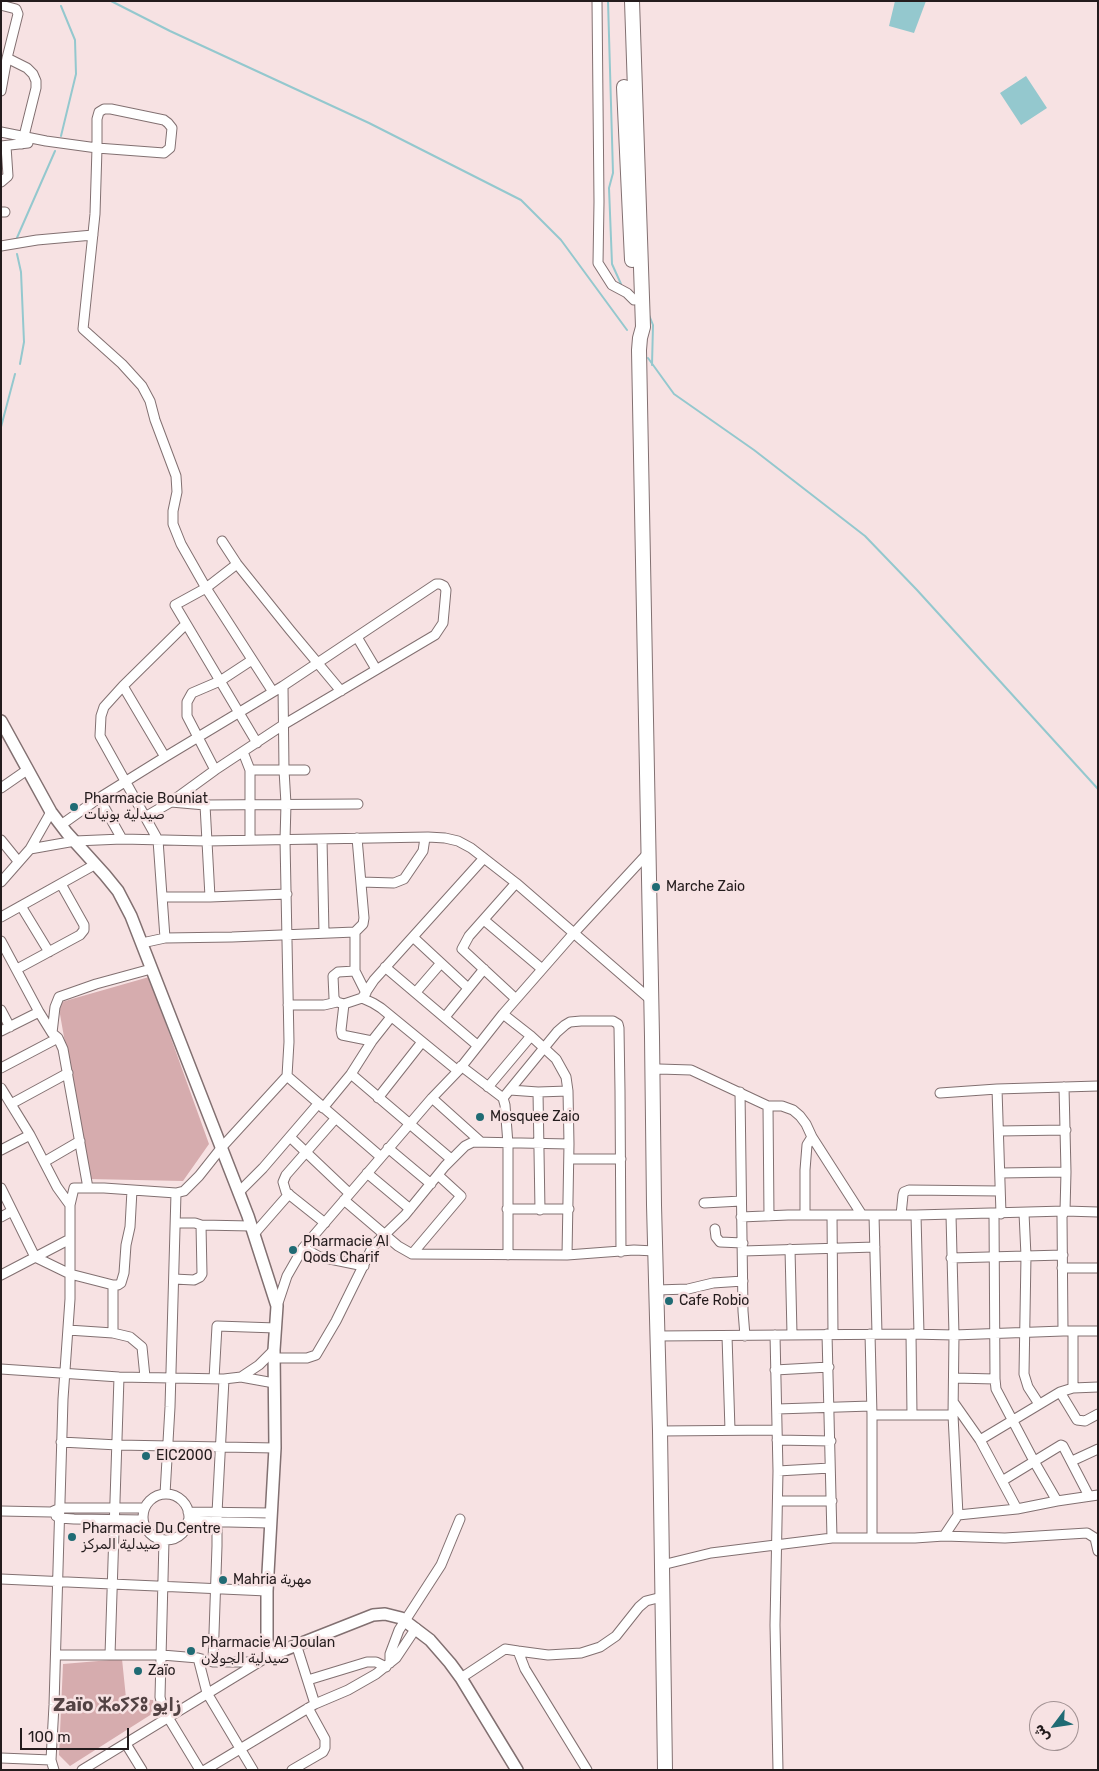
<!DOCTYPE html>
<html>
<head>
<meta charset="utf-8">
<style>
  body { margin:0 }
  #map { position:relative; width:1099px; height:1771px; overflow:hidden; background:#f7e2e3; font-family:Rubik,"Noto Sans Arabic",sans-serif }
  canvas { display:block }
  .frame { position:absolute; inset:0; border:2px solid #241c1d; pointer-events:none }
  .north { position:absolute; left:1029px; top:1701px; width:50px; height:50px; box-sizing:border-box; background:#f7e2e3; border:1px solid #a39394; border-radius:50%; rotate:239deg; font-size:14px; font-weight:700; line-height:20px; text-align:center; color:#241c1d }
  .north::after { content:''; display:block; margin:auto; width:18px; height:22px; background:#206b74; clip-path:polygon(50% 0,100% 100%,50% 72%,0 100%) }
  .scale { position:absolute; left:20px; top:1728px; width:109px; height:22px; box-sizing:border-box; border:2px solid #241c1d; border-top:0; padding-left:6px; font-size:15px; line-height:18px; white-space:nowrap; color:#241c1d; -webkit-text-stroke:4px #f7e2e3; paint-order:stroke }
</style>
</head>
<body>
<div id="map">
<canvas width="1099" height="1771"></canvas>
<div class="frame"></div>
<div class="north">ش</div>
<div class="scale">100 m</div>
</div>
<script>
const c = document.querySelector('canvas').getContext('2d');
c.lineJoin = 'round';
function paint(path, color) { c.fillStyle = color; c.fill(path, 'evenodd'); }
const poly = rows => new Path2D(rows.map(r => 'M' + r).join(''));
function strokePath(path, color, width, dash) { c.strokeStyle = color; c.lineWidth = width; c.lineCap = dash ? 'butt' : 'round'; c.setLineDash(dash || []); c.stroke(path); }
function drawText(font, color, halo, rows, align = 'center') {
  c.font = font + ' Rubik,"Noto Sans Arabic","Noto Sans Tifinagh",sans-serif'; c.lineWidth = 5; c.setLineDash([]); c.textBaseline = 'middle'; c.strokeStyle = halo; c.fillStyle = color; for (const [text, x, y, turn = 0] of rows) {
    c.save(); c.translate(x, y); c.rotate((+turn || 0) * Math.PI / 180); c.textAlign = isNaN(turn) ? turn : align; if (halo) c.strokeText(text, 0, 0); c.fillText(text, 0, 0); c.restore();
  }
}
paint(poly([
  [149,977,209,1144,183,1181,89,1179,58,1003],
  [122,1659,126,1698,153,1700,155,1712,70,1766,59,1755,63,1664]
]), '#d6acae');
paint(poly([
  [895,1,926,1,914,33,889,26],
  [1026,76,1047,108,1021,125,1000,93]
]), '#94c8ce');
strokePath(poly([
  [111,1,170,31,369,123,521,200,561,240,627,330],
  [608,1,613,173,609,188,612,264,621,284],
  [61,136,76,74,75,40,61,6],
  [16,240,55,151],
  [17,254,21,272,24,342,20,364],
  [649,315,653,325,652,365],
  [648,358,674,394,754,450,865,536,917,590,1098,789],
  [1,427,15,374]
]), '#94c8ce', 2);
const minor = poly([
  [597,1,599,202,598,263,612,285,627,293,634,300],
  [1,5,16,9,18,14,7,58,1,91],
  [7,58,27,68,33,74,36,81,36,88,22,144],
  [1,132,46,141,97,148,164,153,170,148,172,128,168,123,164,120,111,109,104,109,99,112,97,119,97,148,95,214,83,329,122,364,142,386,150,401,155,420,176,476,177,492,173,511,173,524,181,544,206,588,273,692],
  [1,146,28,143],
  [1,182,8,176,6,146],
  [1,212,5,212],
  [1,246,37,240,93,235],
  [222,541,237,564,290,630,341,691],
  [237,564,206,588,175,605,257,743],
  [357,637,376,669],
  [123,686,104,707,101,716,100,736,158,840,165,938],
  [243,752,250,770,250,840],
  [165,757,123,686,186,624],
  [215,770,187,716,187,702,192,693,220,681,252,660],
  [250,770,305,770],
  [1,788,27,770],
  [99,798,122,839],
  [171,802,205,805,358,804],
  [205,805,210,897],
  [61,825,99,798,165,757,283,686,436,584,440,584,444,586,446,590,443,623,435,635,283,725,215,770,171,802,145,817],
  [322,839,324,933],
  [1,840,18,861],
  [30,849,75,841,122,839,206,841,428,837,445,838,458,841,471,848,516,883,651,1000],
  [1,882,30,849,51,812],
  [361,882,394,883,404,879,423,851,425,838],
  [516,883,469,936,462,949,516,999],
  [162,897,210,897,287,894],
  [21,906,49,952],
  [1,917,96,864],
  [484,920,542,969],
  [355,932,355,971,366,993],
  [413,937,468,988],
  [1,941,39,1012,52,1033,58,1038,63,1049,88,1188],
  [142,943,165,938,232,937,355,932,363,924,364,918,357,838],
  [385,967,477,1045],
  [17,969,80,935,84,930,84,925,61,884],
  [355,971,338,972,333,976,334,998,337,1002,344,1004,362,998,374,980,484,858],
  [416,992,441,963],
  [362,998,373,1003,381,1008,458,1071],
  [344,1004,341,1030,342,1035,372,1041,351,1074,451,1159],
  [288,1005,324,1005,337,1002],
  [1,1010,10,1027],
  [503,1014,531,1036,556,1059,566,1077,568,1091,569,1144,567,1255],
  [445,1017,484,969],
  [1,1031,39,1012],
  [52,1033,55,1007,59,997,96,984,151,969],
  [372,1041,391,1017],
  [461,1066,503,1098,505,1105,508,1144,508,1255],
  [1,1068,58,1038],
  [653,1072,659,1069,691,1070,768,1106,782,1106,793,1110,800,1116,806,1124,812,1137],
  [287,1076,381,1157],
  [488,1087,531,1036],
  [1,1088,30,1135,57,1187,70,1205],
  [997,1089,1001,1214],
  [510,1090,538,1092,568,1091],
  [538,1092,540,1210],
  [740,1092,743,1311,745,1336],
  [940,1093,997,1089,1098,1086],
  [378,1098,422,1042],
  [432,1098,481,1142],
  [503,1098,557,1032,565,1025,570,1022,581,1021,613,1021,618,1024,619,1028,620,1091,621,1252],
  [11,1104,68,1073],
  [768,1106,769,1216],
  [323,1108,351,1074],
  [999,1131,1066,1130],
  [290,1137,349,1193],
  [388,1148,431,1184],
  [1,1150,30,1135],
  [569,1159,621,1159],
  [44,1162,80,1141],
  [367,1173,410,1209],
  [1000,1173,1066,1172],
  [1,1188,35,1257,70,1274,113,1285,118,1285,121,1283,124,1273,126,1245,130,1227,132,1190],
  [239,1192,263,1168,318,1104],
  [344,1200,398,1246,412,1254,567,1255,634,1250,655,1251],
  [704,1203,741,1201],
  [507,1209,569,1209],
  [1024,1213,1026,1256,1024,1374,1028,1387,1039,1404],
  [994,1214,995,1379,996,1389,1035,1463,1057,1501],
  [805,1215,805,1170,807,1145,812,1137,862,1215],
  [832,1215,833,1334],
  [874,1215,877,1334],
  [901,1215,903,1195,904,1192,909,1190,1000,1191],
  [916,1215,919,1334],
  [1,1217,12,1211],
  [741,1217,788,1215,916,1215,1065,1211,1098,1212],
  [325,1223,286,1192,283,1182,286,1175,335,1119],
  [201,1225,251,1226],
  [715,1229,716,1237,720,1242,743,1243],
  [254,1234,289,1194],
  [303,1248,320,1257,364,1266],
  [790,1249,792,1334],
  [743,1251,875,1247],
  [412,1254,461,1196,438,1175],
  [951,1258,1063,1255],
  [1062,1268,1098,1268],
  [1,1275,70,1239],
  [174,1279,194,1280,200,1277,202,1274,201,1225,195,1223,176,1223],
  [657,1290,688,1289,713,1283,743,1281],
  [277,1306,287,1276,303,1248,432,1098,458,1071,503,1014,573,934,648,853],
  [68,1330,113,1333,113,1285],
  [1063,1331,1062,1216,1065,1211,1066,1172,1064,1087],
  [113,1333,130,1337,142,1347,145,1377],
  [827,1334,832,1538],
  [870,1334,872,1415,872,1537],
  [911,1334,912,1415],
  [775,1335,778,1471,775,1625,778,1770],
  [658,1336,911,1334,954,1335,1063,1331,1098,1331],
  [727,1336,730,1430],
  [275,1358,307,1358,316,1355,336,1321,371,1250,376,1243,405,1215,445,1166,465,1146,473,1142,569,1144],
  [1,1369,119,1377,224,1379,241,1377,259,1365,274,1350],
  [775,1370,829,1367],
  [241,1377,274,1383],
  [954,1378,995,1379],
  [214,1379,217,1326,276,1328],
  [1073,1388,1073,1331],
  [1060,1392,1077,1420,1085,1421,1098,1414],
  [954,1403,980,1440,1017,1509],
  [777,1409,871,1406],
  [872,1415,953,1415],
  [660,1431,777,1430],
  [777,1440,831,1441],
  [980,1440,1060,1392,1073,1388,1098,1387],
  [61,1442,118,1445,275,1448],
  [1072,1461,1098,1449],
  [778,1471,830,1468],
  [1002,1481,1061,1445,1063,1446,1089,1496],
  '143 1517a23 23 0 1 1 46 0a23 23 0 1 1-46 0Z',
  [165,1494,170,1407,176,1193],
  [778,1501,832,1501],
  [1,1511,51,1512,60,1508,144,1508],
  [188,1512,271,1513],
  [958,1515,1017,1509,1057,1501,1098,1495],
  [56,1516,59,1518,74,1519,143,1520],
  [188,1521,270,1523],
  [944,1536,958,1515,953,1415,954,1335,951,1215],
  [164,1540,160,1697,163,1709,200,1770],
  [662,1565,711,1553,832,1538,915,1538,944,1536,1005,1538,1087,1533,1095,1538,1098,1551],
  [1,1579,267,1591],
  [296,1644,315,1704],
  [518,1651,548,1655,581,1653,600,1647,616,1636,639,1607,646,1601,662,1597],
  [56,1655,162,1655,198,1658,213,1662,259,1662],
  [110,1655,119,1377],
  [198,1658,207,1693,253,1770],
  [213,1662,217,1546,217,1513,224,1379],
  [390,1663,390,1654,399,1630,441,1565,460,1519],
  [461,1678,505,1649,518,1651,525,1669,587,1770],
  [308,1680,367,1662,376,1662,386,1667],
  [126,1744,142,1770],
  [1,1758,51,1760],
  [54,1770,51,1760,54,1705,63,1399,70,1299,70,1205,74,1188,104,1188,176,1193,184,1191,199,1176,222,1147,287,1076,289,1042,285,840,286,804,284,770,283,686],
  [82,1770,269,1656],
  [205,1770,315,1704,348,1690,376,1674,396,1658,416,1628],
  [292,1770,323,1752,325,1748,325,1739,308,1708]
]);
const tertiary = poly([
  [1,721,51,812,67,833,105,875,118,891,131,916,248,1216,277,1306,274,1350,275,1448,267,1591,267,1640,269,1656,373,1615,385,1614,401,1618,430,1640,450,1663,461,1678,517,1770]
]);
const trunk = poly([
  [632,1,643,327,640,338,639,350,652,1037,654,1205,660,1431,665,1770],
  [624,87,632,260]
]);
strokePath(minor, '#827071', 11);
strokePath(tertiary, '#827071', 14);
strokePath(trunk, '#827071', 16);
strokePath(minor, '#fff', 9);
strokePath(tertiary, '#fff', 11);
strokePath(trunk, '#fff', 14);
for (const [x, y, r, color] of [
  [74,807,5,"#206b74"],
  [656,887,5,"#206b74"],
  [480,1117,5,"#206b74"],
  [293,1250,5,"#206b74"],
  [669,1301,5,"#206b74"],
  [146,1456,5,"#206b74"],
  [72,1537,5,"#206b74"],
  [223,1580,5,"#206b74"],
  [191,1651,5,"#206b74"],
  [138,1671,5,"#206b74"]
]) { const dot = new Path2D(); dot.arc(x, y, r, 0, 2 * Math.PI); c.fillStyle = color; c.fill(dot); strokePath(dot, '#f7e2e3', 2); }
drawText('14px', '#241c1d', '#f7e2e3', [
  ["Pharmacie Bouniat",84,799],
  ["صيدلية بونيات",84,815],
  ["Marche Zaio",666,887],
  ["Mosquee Zaio",490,1117],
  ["Pharmacie Al",303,1242],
  ["Qods Charif",303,1258],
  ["Cafe Robio",679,1301],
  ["EIC2000",156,1456],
  ["Pharmacie Du Centre",82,1529],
  ["صيدلية المركز",82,1545],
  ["Mahria مهرية",233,1580],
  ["Pharmacie Al Joulan",201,1643],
  ["صيدلية الجولان",201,1659],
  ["Zaïo",148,1671]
], 'left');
drawText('bold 19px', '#524243', '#f7e2e3', [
  ["Zaïo ⵣⴰⵢⵢⵓ زايو",117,1706]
]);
</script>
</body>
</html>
